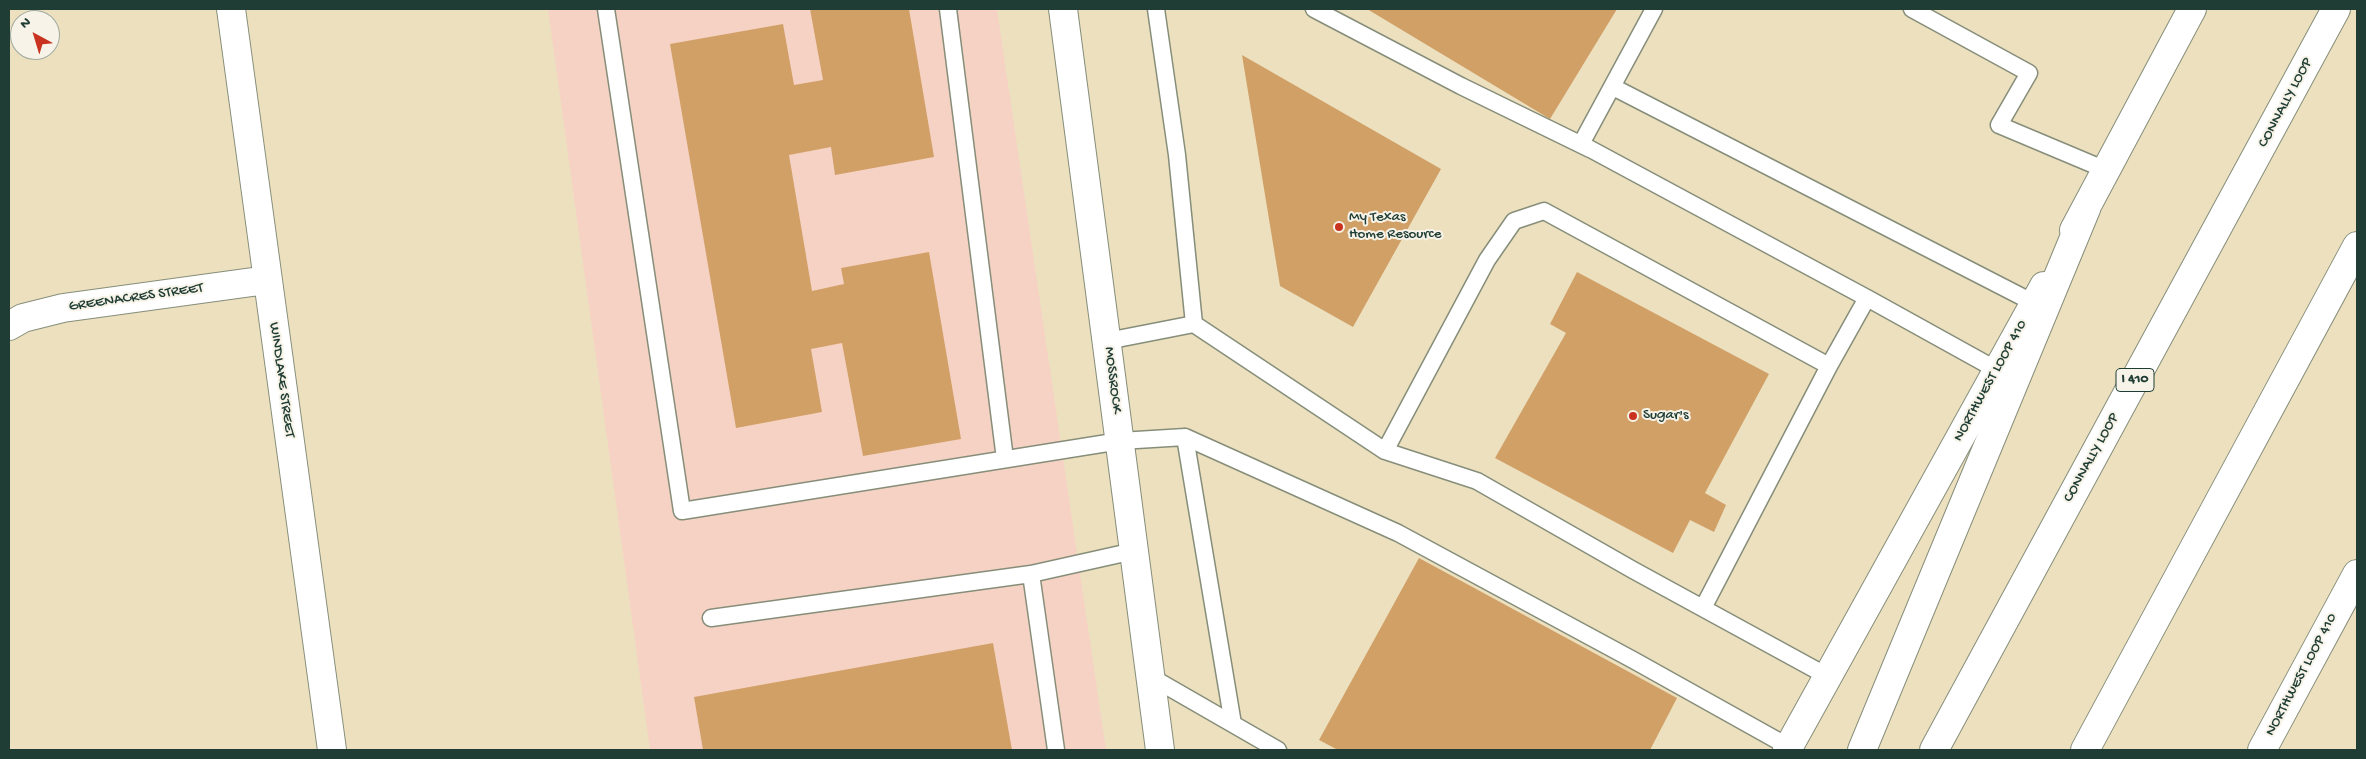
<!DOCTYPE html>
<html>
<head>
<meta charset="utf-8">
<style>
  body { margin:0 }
  #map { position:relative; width:2366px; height:759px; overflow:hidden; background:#ece0bf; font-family:"Gochi Hand",sans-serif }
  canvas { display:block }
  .frame { position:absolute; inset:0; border:10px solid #1f3d34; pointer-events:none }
  .north { position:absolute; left:10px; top:10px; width:50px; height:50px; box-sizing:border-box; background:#f7f3e8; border:1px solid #a1aaa0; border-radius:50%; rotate:321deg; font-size:14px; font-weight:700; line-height:20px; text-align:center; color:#1f3d34 }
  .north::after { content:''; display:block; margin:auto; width:18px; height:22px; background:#c8321e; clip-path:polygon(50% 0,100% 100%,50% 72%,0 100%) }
</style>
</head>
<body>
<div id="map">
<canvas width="2366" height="759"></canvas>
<div class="frame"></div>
<div class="north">N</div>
</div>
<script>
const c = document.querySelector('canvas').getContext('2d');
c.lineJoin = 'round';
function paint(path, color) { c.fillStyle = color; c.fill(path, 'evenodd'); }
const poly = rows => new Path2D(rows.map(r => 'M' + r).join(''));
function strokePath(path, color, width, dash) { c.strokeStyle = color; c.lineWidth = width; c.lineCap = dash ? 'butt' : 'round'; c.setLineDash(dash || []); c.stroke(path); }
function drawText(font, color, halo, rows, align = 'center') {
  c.font = font + ' "Gochi Hand",sans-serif'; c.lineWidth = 4; c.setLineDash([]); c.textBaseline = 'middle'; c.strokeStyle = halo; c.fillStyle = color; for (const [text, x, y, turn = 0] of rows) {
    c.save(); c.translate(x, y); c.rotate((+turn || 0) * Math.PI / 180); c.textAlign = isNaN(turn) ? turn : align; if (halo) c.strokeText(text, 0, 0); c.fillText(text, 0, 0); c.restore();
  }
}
paint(poly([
  [548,9,997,9,1106,750,650,750]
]), '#f6d2c4');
paint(poly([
  [810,9,909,9,934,157,835,175,831,147,789,155,812,291,844,284,841,268,929,252,961,439,863,456,842,343,811,349,822,412,736,428,670,44,783,24,794,85,823,80],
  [1367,9,1617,9,1550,119],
  [1242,55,1441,169,1353,327,1280,286],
  [1577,272,1769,374,1705,493,1726,505,1714,532,1690,520,1673,553,1495,458,1566,333,1550,324],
  [1419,558,1677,698,1650,750,1338,750,1319,740],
  [993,643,1012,750,703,750,694,697]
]), '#d1a067');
const lane = poly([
  [606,9,682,511,1120,441,1185,437,1398,533,1635,661,1789,747],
  [948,9,1005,459],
  [1156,9,1177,155,1194,324],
  [1314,9,1461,86,1590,149],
  [1654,9,1581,144,1867,298],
  [1912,9,2029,73,1999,125,2106,170],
  [1613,87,2034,303],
  [1107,341,1194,324,1385,451,1477,481,1633,570,1827,676],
  [1185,437,1233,724],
  [1385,451,1487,260,1514,221,1544,211,1829,366,1867,298,1997,370],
  [1031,574,1134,551],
  [1703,608,1829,366],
  [711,618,1031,574,1056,750],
  [1151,677,1278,750]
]);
const street = poly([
  [231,9,332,750],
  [9,326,23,318,63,308,267,280]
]);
const secondary = poly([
  [1063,9,1160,750],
  [2074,230,2192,9],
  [1787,750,2044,286],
  [2262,750,2357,574]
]);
const highway = poly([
  [1862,750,2086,209],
  [1934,750,2336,9],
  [2085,750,2357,246]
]);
strokePath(lane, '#868e7a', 19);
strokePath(street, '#868e7a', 30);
strokePath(secondary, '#868e7a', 30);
strokePath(highway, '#868e7a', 30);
strokePath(lane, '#fff', 16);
strokePath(street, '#fff', 28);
strokePath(secondary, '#fff', 28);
strokePath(highway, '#fff', 28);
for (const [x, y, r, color] of [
  [1339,227,5,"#c8321e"],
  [1633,416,5,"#c8321e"]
]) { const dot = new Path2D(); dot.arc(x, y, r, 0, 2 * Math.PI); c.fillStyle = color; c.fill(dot); strokePath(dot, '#f7f3e8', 2); }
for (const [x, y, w] of [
  [2135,380,38]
]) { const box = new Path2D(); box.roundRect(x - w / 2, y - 11.5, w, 23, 4); c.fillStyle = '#f7f3e8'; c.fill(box); strokePath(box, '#1f3d34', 1); }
drawText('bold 14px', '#1f3d34', null, [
  ["I 410",2135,380]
]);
drawText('15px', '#1f3d34', '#f7f3e8', [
  ["CONNALLY LOOP",2286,103,-62],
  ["GREENACRES STREET",136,298,-8],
  ["WINDLAKE STREET",281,380,82],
  ["MOSSROCK",1112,380,83],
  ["NORTHWEST LOOP 410",1991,381,-61],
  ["CONNALLY LOOP",2092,458,-61],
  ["NORTHWEST LOOP 410",2302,675,-62]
]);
drawText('15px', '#1f3d34', '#f7f3e8', [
  ["My Texas",1349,218],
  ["Home Resource",1349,235],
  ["Sugar's",1643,416]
], 'left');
</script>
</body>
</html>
